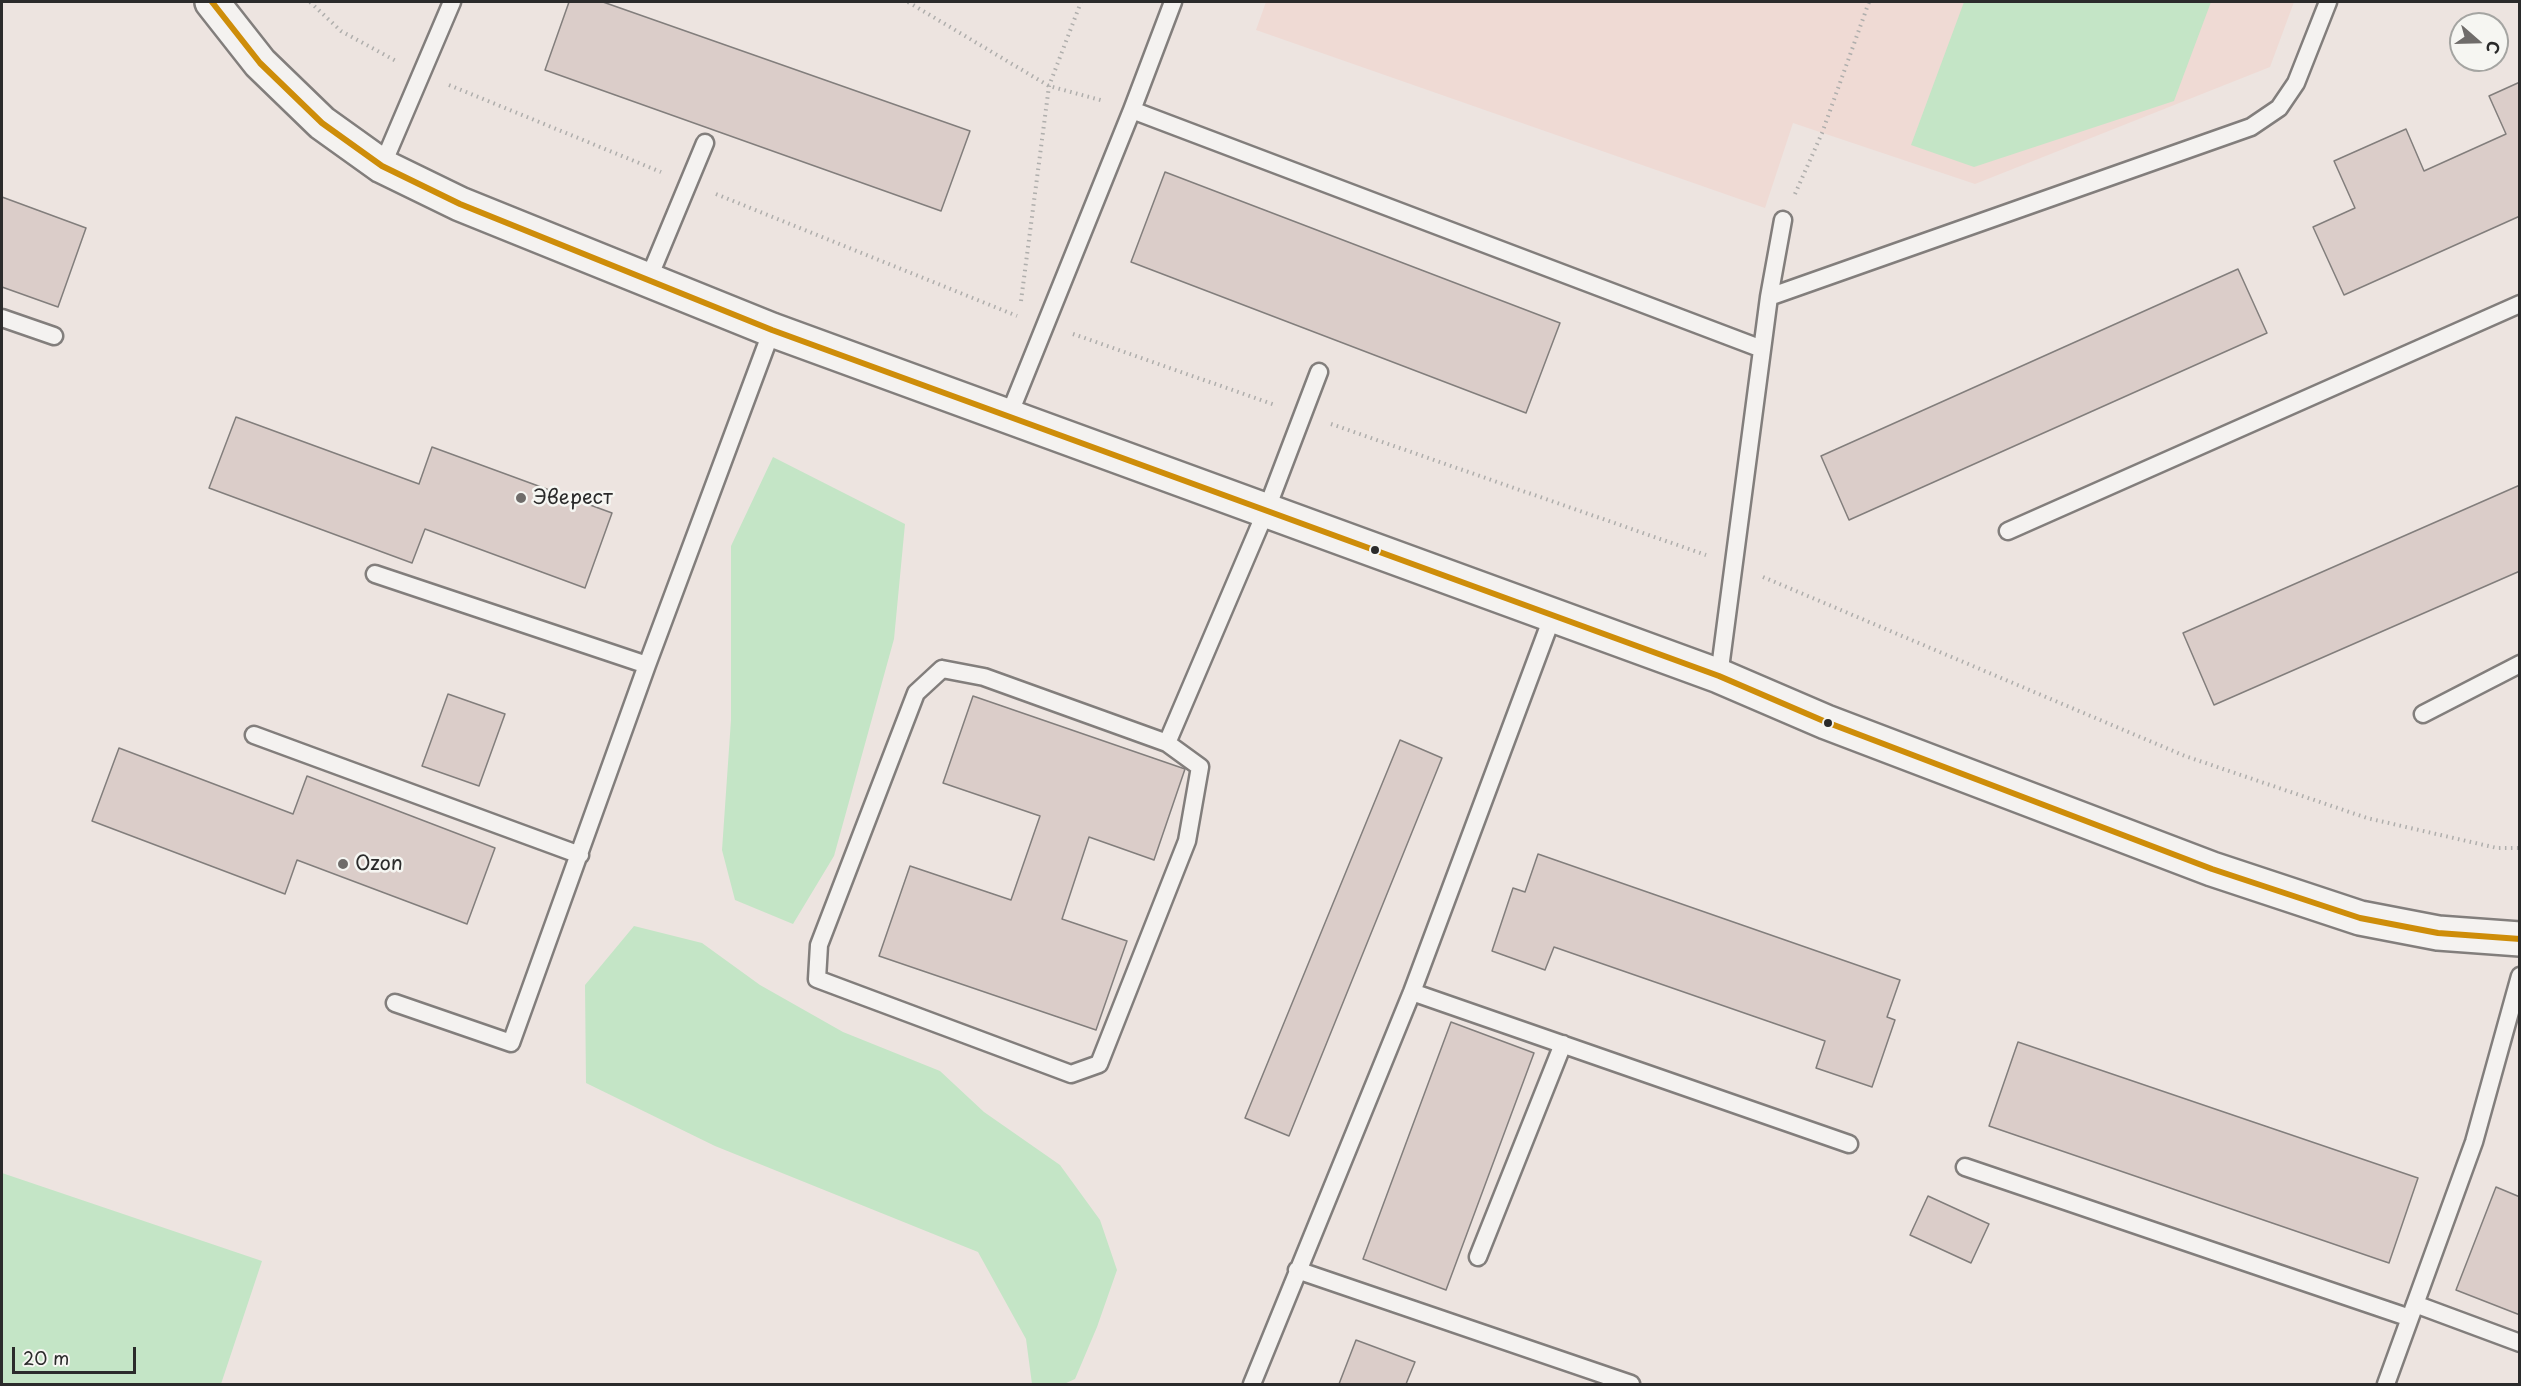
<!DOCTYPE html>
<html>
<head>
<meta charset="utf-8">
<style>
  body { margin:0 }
  #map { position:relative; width:2521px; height:1386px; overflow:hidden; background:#ede4e0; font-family:"Playpen Sans",sans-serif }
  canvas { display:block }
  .frame { position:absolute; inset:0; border:3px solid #2b2b2b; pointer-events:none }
  .north { position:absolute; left:2449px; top:12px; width:60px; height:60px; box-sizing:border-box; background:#f6f6f2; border:2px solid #a5a5a2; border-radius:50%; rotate:110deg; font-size:16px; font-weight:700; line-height:24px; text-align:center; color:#2b2b2b }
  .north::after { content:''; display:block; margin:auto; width:21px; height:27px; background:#6f6c6a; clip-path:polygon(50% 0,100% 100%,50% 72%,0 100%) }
  .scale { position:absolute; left:12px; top:1347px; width:124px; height:27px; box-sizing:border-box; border:3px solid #2b2b2b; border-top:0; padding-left:8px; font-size:18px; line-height:21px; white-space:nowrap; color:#2b2b2b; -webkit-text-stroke:4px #f6f6f2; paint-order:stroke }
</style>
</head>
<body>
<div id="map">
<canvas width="2521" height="1386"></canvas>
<div class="frame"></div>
<div class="north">С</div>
<div class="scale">20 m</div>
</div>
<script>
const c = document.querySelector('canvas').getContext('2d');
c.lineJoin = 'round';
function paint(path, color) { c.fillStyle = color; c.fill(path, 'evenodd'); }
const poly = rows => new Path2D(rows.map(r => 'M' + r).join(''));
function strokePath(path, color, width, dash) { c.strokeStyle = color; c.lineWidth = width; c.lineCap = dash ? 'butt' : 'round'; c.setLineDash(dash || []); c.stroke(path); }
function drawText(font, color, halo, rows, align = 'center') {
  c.font = font + ' "Playpen Sans",sans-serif'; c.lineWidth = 5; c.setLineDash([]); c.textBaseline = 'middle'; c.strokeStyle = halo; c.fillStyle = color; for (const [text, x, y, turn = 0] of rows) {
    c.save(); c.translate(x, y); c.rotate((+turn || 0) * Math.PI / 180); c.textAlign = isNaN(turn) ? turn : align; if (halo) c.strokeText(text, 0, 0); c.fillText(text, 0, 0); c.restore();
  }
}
paint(poly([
  [1266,2,2294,2,2270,67,1975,184,1793,123,1765,208,1256,30]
]), '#efdad4');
paint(poly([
  [1964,2,2211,2,2174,101,1974,167,1911,145],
  [773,457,905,524,894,639,834,856,793,924,735,900,722,850,731,720,731,546],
  [634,926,702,943,760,985,843,1032,940,1071,984,1112,1060,1165,1100,1220,1117,1270,1097,1327,1075,1379,1064,1384,1032,1384,1026,1339,978,1252,715,1146,586,1083,585,985],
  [2,1173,262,1261,221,1384,2,1384]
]), '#c4e5c6');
const building = poly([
  [569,2,603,2,970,131,941,211,545,70,569,2],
  [2520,82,2520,216,2344,295,2313,227,2355,208,2334,161,2406,129,2424,171,2506,134,2489,96,2520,82],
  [1165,172,1560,323,1526,413,1131,262,1165,172],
  [2,197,86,228,58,307,2,287,2,197],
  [2238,269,2267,333,1849,520,1821,456,2238,269],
  [236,417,419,484,432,447,612,513,585,588,425,529,412,563,209,488,236,417],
  [2520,485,2520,571,2214,705,2183,633,2520,485],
  [448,694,505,714,479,786,422,766,448,694],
  [973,696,1185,769,1154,860,1089,837,1062,919,1127,941,1096,1030,879,956,910,866,1011,900,1040,816,943,783,973,696],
  [1400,740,1442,758,1289,1136,1245,1118,1400,740],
  [119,748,293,814,307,776,495,848,467,924,297,860,285,894,92,821,119,748],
  [1538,854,1900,980,1887,1017,1895,1020,1872,1087,1816,1068,1825,1041,1554,947,1545,970,1492,951,1513,888,1525,892,1538,854],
  [1451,1022,1534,1053,1446,1290,1363,1259,1451,1022],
  [2018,1042,2418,1178,2389,1263,1989,1126,2018,1042],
  [2496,1187,2520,1197,2520,1315,2456,1290,2496,1187],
  [1928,1196,1989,1224,1971,1263,1910,1235,1928,1196],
  [1356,1340,1415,1362,1406,1384,1339,1384,1356,1340]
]);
paint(building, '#dbcdc9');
strokePath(building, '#827e7c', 1.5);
const service = poly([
  [1132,110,1762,349],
  [382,166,452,2],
  [648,280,705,143],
  [1769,297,1783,220],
  [2,318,54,336],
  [1009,415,1132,110,1173,2],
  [2008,531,2520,304],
  [375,574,647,665],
  [942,669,984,677,1167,743,1200,767,1187,841,1099,1064,1071,1074,817,979,819,945,916,693,942,669],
  [1719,676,1769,297,2251,127,2279,108,2296,83,2328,2],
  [2423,714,2520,664],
  [254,735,580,855],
  [1167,743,1266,511,1319,372],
  [1412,992,1849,1144],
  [395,1003,511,1043,647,665,772,330],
  [1965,1167,2410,1318],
  [1478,1257,1563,1044],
  [1297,1270,1631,1384],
  [2415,1304,2520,1343],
  [1252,1384,1412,992,1553,615],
  [2386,1384,2474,1142,2520,976]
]);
const minor = poly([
  [212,2,260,63,322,123,382,166,460,204,772,330,1719,676,1826,722,2212,869,2360,918,2438,933,2520,939]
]);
strokePath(service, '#827e7c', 21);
strokePath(minor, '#827e7c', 38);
strokePath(poly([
  [310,2,341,31,396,61],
  [908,2,1049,86,1104,101],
  [449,85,661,172],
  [716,194,1017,316],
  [1795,194,1822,133,1869,2],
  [1021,301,1049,86,1081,2],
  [1073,334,1275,405],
  [1331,424,1706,555],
  [1763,577,2185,756,2367,818,2497,848,2520,848]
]), '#afaeac', 4, [1.5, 4.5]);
strokePath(service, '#f4f2f0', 16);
strokePath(minor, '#f4f2f0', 33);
strokePath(poly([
  [212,2,260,63,322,123,382,166,460,204,772,330,1719,676,1826,722,2212,869,2360,918,2438,933,2520,939]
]), '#ce8d09', 6);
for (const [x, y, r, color] of [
  [521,498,6,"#6f6c6a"],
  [1375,550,5,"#2b2b2b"],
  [1828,723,5,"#2b2b2b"],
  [343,864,6,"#6f6c6a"]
]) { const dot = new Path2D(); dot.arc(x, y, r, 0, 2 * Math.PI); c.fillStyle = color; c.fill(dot); strokePath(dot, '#f6f6f2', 2); }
drawText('20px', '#2b2b2b', '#f6f6f2', [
  ["Эверест",533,498],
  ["Ozon",355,864]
], 'left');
</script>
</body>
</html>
